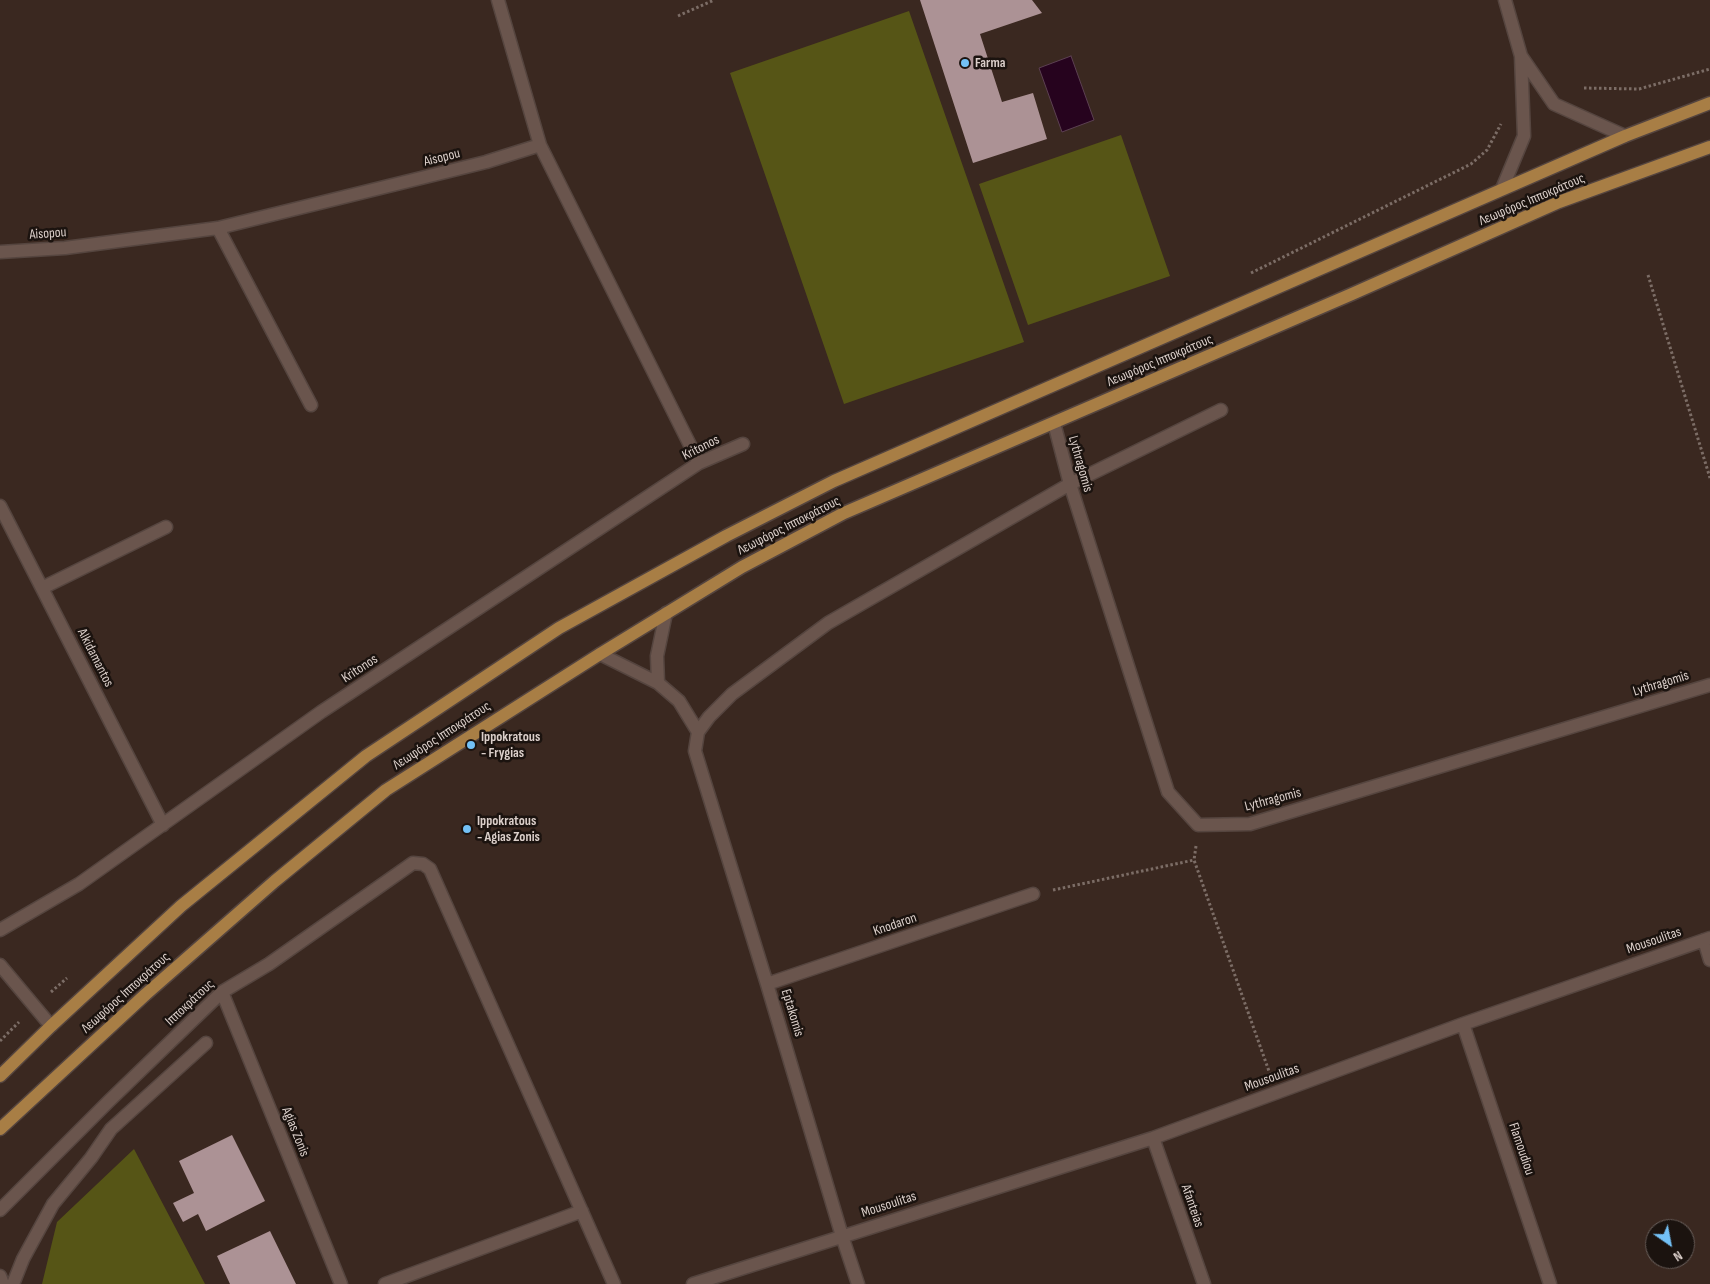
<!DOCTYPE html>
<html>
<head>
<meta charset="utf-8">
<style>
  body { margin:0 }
  #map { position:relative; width:1710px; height:1284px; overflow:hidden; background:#3a2820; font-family:"Sofia Sans Condensed",sans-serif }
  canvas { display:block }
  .north { position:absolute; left:1645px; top:1219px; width:50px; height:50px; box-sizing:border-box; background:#1b130f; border:1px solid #685e5a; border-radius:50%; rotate:147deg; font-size:14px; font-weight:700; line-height:20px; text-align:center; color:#dbcfca }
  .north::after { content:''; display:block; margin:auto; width:18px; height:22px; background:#73c1f6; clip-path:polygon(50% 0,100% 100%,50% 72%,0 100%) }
</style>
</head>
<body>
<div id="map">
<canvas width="1710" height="1284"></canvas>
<div class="north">N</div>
</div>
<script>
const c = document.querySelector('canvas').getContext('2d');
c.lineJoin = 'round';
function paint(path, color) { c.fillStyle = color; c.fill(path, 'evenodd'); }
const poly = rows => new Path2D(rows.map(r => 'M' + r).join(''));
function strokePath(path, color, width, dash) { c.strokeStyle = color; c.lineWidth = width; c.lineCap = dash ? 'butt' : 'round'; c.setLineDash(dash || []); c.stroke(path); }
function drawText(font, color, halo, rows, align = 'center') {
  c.font = font + ' "Sofia Sans Condensed",sans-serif'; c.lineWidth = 5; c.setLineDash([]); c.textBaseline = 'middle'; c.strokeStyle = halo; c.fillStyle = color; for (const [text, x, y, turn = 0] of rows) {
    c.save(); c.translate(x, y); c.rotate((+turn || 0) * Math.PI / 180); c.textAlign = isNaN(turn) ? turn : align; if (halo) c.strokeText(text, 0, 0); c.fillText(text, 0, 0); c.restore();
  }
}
paint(poly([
  [909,11,1024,342,844,404,730,73],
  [1121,135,1170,276,1028,325,979,184],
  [134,1149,205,1284,42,1284,57,1222]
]), '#565516');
const water = poly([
  [1071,56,1094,120,1062,132,1039,68,1071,56]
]);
paint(water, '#26031e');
strokePath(water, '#5c4052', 1);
paint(poly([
  [920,0,1032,0,1042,13,980,34,1002,102,1033,93,1047,139,973,163],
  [232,1135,265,1201,206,1231,198,1214,183,1222,173,1203,194,1193,179,1161],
  [270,1231,296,1284,230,1284,217,1256]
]), '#ac9295');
const minor = poly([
  [498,0,540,145],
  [1521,56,1554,104,1625,136],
  [1502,189,1524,136,1521,56,1505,0],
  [218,228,311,405],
  [0,252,65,248,218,228,486,162,540,145,699,463],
  [1054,423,1070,484,1168,792,1198,825,1250,824,1710,685],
  [0,506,163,825],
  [42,588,166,527],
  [600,654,658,683,679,701,698,732],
  [658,683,657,656,666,613],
  [0,930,79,884,321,712,699,463,743,444],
  [1704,940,1710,960],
  [0,965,51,1026],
  [767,984,1033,894],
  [222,992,341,1284],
  [1463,1024,1550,1284],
  [1153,1138,1204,1284],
  [0,1210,109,1101,222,992,269,964,413,863,423,864,430,869,614,1284],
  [0,1276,3,1284],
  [13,1284,23,1259,53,1204,91,1158,111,1129,206,1043],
  [385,1284,582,1211],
  [693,1284,1153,1138,1463,1024,1710,938],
  [858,1284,842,1236,767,984,695,751,698,732,709,717,732,694,828,623,1070,484,1221,410]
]);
const major = poly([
  [0,1076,51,1026,181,906,366,756,559,628,726,536,834,481,1625,136,1710,103],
  [0,1129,146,994,275,881,386,790,600,654,742,567,844,513,1352,294,1559,202,1710,147]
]);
strokePath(minor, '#55453f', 15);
strokePath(major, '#55453f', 15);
strokePath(poly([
  [678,16,714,0],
  [1584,88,1639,89,1710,69],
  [1251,273,1471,164,1487,150,1501,124],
  [1648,275,1710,478],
  [1196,846,1194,860,1270,1074],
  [1053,890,1194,860],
  [51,992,67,978],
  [0,1041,19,1022]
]), '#7c6d66', 3, [2.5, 2.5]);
strokePath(minor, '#6a554d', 12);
strokePath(major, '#a87e45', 12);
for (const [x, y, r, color] of [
  [965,63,5,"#73c1f6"],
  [471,745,5,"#73c1f6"],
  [467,829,5,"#73c1f6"]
]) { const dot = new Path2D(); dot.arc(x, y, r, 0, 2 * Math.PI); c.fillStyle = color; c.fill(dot); strokePath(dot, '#1b130f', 2); }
drawText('bold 14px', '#dbcfca', '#1b130f', [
  ["Farma",975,63],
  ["Ippokratous",481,737],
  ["- Frygias",481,753],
  ["Ippokratous",477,821],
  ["- Agias Zonis",477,837]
], 'left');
drawText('14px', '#dbcfca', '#1b130f', [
  ["Aisopou",442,158,-14],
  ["Λεωφόρος Ιπποκράτους",1532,200,-23],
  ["Aisopou",48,234,-4],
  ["Λεωφόρος Ιπποκράτους",1160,361,-23],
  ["Kritonos",701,448,-27],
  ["Lythragomis",1080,464,74],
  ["Λεωφόρος Ιπποκράτους",789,526,-27],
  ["Alkidamantos",95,658,63],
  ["Kritonos",360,669,-33],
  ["Lythragomis",1661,684,-17],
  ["Λεωφόρος Ιπποκράτους",442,736,-33],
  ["Lythragomis",1273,800,-15],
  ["Knodaron",895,925,-19],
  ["Mousoulitas",1654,941,-19],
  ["Λεωφόρος Ιπποκράτους",126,993,-42],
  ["Ιπποκράτους",190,1003,-43],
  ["Eptakomis",792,1013,73],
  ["Mousoulitas",1272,1078,-20],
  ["Agias Zonis",295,1132,68],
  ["Flamoudiou",1521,1149,71],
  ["Mousoulitas",889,1205,-18],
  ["Afanteias",1192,1206,71]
]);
</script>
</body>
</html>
